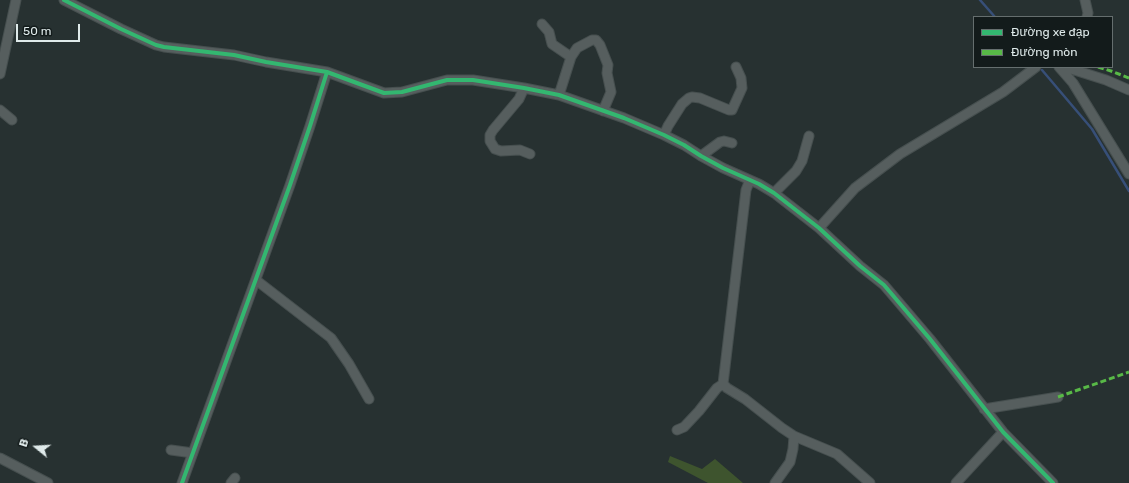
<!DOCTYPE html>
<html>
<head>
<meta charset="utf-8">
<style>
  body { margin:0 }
  #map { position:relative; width:1129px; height:483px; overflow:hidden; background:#273131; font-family:Rubik,sans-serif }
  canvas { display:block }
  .legend { position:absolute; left:973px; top:16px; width:140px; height:52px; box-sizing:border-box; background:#131b1b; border:1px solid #656e6e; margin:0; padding:5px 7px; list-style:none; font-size:12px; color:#dfeaea }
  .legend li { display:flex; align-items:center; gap:8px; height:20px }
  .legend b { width:20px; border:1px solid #656e6e }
  .north { position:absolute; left:16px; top:427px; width:40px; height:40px; -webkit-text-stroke:3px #131b1b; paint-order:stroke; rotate:288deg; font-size:11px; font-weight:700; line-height:16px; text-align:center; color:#dfeaea }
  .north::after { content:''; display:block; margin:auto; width:14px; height:18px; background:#dfeaea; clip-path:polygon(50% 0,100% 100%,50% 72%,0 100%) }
  .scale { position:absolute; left:16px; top:24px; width:64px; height:18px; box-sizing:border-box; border:2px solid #dfeaea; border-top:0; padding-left:5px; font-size:12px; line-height:14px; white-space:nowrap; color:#dfeaea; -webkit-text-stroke:3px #131b1b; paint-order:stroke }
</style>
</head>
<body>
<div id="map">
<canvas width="1129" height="483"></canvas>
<ul class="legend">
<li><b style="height:5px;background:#33b770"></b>Đường xe đạp</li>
<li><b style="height:5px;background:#58b947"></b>Đường mòn</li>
</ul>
<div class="north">B</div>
<div class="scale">50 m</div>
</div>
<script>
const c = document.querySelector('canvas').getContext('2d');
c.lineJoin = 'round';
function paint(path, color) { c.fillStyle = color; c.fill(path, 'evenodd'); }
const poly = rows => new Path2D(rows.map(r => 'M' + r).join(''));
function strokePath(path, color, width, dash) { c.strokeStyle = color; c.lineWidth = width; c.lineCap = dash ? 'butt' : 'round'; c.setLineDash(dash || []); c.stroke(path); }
paint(poly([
  [670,456,702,469,715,459,743,483,708,483,668,462]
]), '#3e542e');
strokePath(poly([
  [980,0,995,17],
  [1042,70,1092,129,1129,191]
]), '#374f78', 2.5);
const minor = poly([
  [64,0,121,29,156,45,164,47,234,55,266,62,327,72,384,93,402,92,447,80,473,80,524,88,559,95,624,118,664,135,684,145,701,156,723,168,759,184,774,193,819,228,860,266,884,285,930,339,1003,432,1053,483],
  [1085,0,1088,13,1087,17],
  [542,24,549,32,552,44,571,57],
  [1059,67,1073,83,1129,174],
  [1065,67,1106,80,1129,90],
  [0,74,16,0],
  [524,88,519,99,493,130,490,135,490,141,495,149,501,151,520,150,530,154],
  [559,95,571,57,577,48,592,40,596,40,600,45,608,65,607,73,611,92,603,111],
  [0,110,12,120],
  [664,135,668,126,682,104,689,98,692,97,700,98,729,110,732,110,742,88,741,78,736,67],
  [701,156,720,142,724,141,732,143],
  [750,180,746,190,723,384,727,388,745,399,782,428,794,436,837,454,870,483],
  [774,193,796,171,802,161,809,136],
  [819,228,855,188,900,154,1003,92,1036,67],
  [256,280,331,338,349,364,369,399],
  [984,409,1058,397],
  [677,430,684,427,699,411,717,388,723,384],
  [171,450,193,453],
  [0,458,48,483],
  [182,483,290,185,310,126,327,72],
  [231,483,235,478],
  [775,483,790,462,793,449,794,436],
  [956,483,1003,432]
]);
strokePath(minor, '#464f4f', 11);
strokePath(minor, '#565e5e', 9);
strokePath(poly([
  [1098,67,1111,71,1129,78],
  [1058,397,1129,372]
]), '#58b947', 3, [6, 3]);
strokePath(poly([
  [64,0,121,29,156,45,164,47,234,55,266,62,327,72,384,93,402,92,447,80,473,80,524,88,559,95,624,118,664,135,684,145,701,156,723,168,759,184,774,193,819,228,860,266,884,285,930,339,1003,432,1053,483],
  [182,483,290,185,310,126,327,72]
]), '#33b770', 4);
</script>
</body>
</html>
